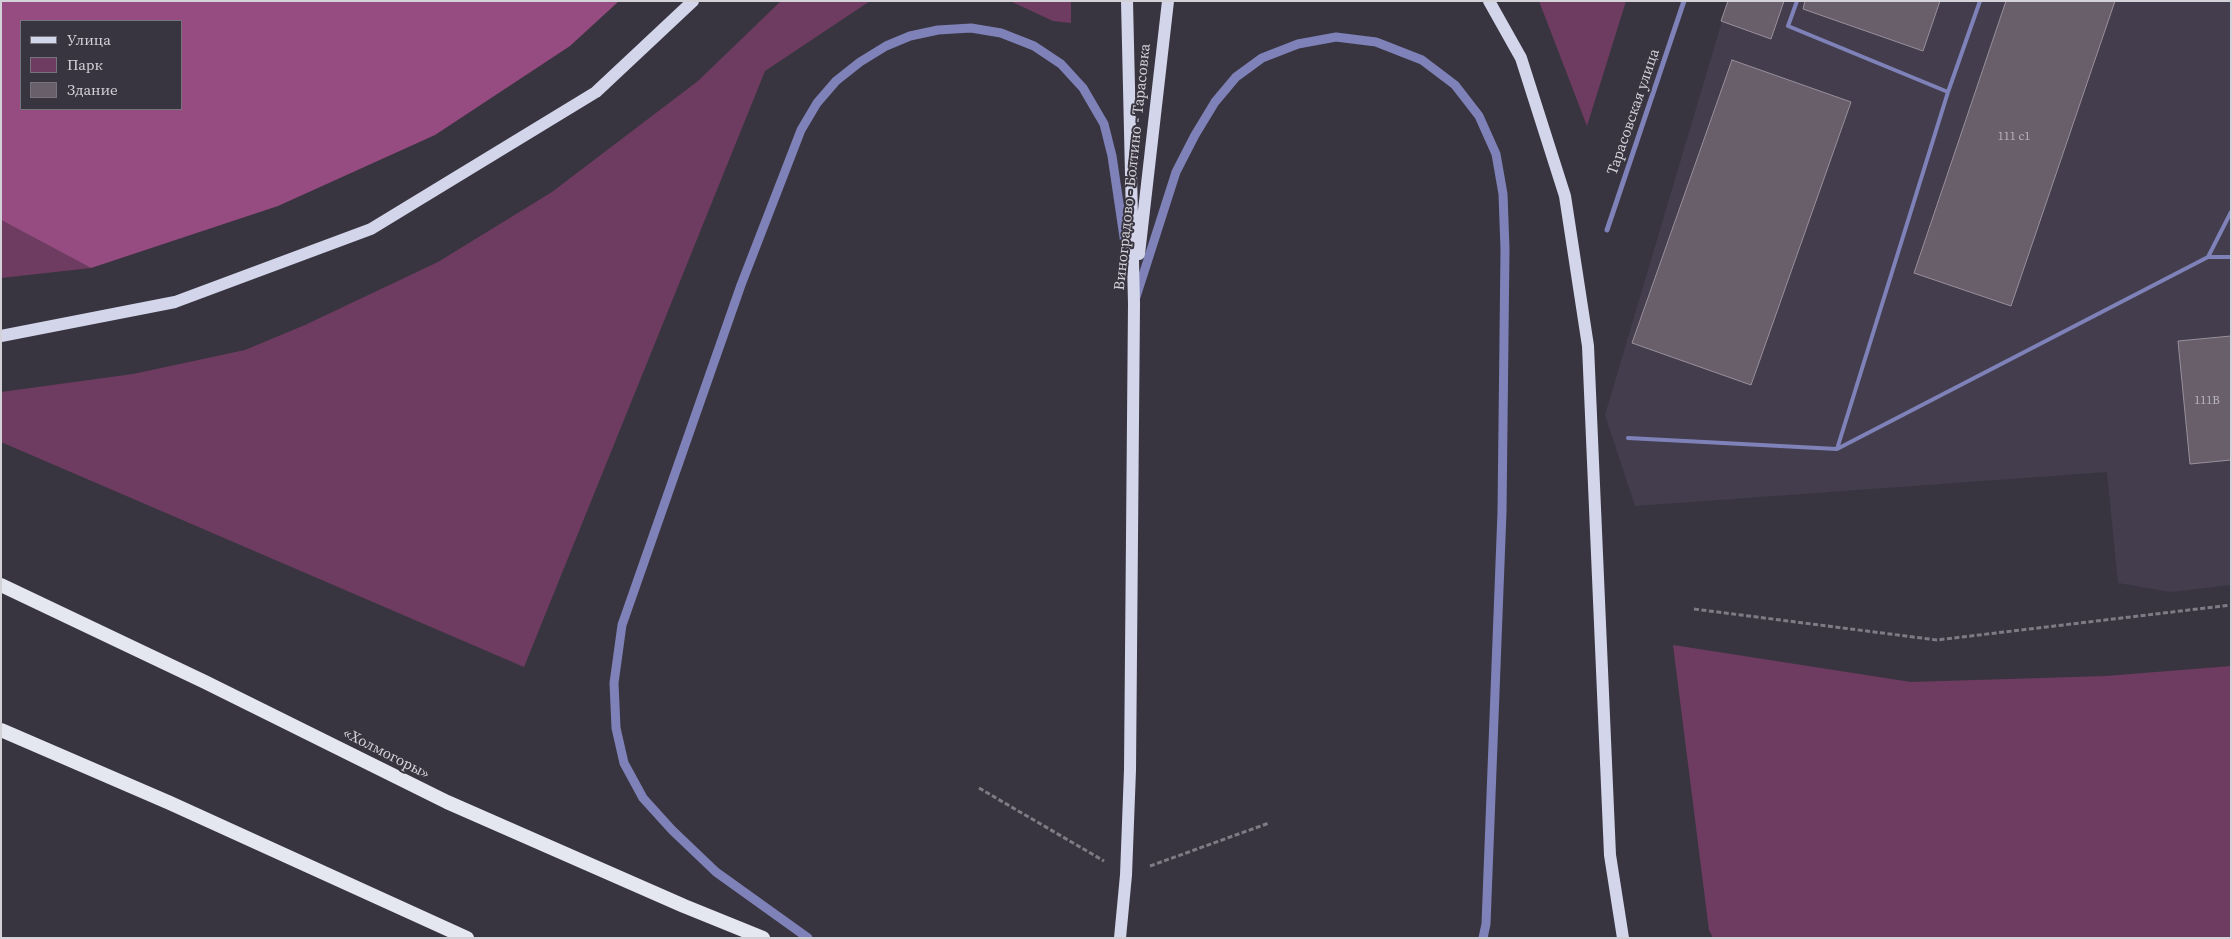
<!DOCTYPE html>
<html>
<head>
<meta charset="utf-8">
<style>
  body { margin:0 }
  #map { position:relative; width:2232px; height:939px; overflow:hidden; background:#393540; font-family:"Source Serif 4",serif }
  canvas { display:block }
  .frame { position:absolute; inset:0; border:2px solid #d4d2d9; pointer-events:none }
  .legend { position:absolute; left:20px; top:20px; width:162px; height:90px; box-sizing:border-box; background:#393540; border:1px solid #77747d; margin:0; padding:6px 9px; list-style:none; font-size:15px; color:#d4d2d9 }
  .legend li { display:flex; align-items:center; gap:10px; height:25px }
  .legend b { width:25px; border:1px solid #77747d }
</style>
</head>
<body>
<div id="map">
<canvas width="2232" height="939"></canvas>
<div class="frame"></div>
<ul class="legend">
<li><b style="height:6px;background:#d3d5eb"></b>Улица</li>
<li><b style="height:14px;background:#6f3c61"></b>Парк</li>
<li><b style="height:14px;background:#685f6a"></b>Здание</li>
</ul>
</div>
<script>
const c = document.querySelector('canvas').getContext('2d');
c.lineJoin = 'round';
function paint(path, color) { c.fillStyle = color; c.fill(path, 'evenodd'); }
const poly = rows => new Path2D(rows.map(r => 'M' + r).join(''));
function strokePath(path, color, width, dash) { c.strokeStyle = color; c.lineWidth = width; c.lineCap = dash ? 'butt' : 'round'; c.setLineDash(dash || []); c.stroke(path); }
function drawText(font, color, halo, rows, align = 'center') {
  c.font = font + ' "Source Serif 4",serif'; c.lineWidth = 4; c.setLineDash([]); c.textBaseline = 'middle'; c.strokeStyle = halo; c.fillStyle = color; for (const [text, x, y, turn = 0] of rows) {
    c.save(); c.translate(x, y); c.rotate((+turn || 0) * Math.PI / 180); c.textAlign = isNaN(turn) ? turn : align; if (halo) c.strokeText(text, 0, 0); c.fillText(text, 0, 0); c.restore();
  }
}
paint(poly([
  [1728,1,2231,1,2231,585,2171,592,2118,583,2107,472,1635,506,1605,415]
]), '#433d4e');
paint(poly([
  [781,1,870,1,765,71,524,667,1,442,1,392,133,374,245,350,305,325,438,262,552,192,698,81],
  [1010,1,1071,1,1071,23,1053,21],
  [1539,1,1626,1,1587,126],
  [1,220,91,268,1,278],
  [1673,645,1911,682,2106,676,2231,666,2231,938,1713,938,1709,930]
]), '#6f3c61');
paint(poly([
  [1,1,619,1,570,46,435,135,278,206,91,268,1,220],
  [21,21,181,21,181,109,21,109]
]), '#964b81');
const building = poly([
  [1728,1,1784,1,1771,39,1721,21,1728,1],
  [1805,1,1940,1,1923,51,1803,9,1805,1],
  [2006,1,2115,1,2011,306,1914,273,2006,1],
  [1732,60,1851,102,1751,385,1632,343,1732,60],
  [2231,336,2231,460,2190,464,2178,341,2231,336]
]);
paint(building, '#685f6a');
strokePath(building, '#99909b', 1);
strokePath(poly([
  [1694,609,1937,640,2231,605],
  [979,788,1104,861],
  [1150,866,1269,823]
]), '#7e7b84', 3, [5, 2.5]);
strokePath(poly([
  [1797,1,1788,26,1948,92,1837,449,2208,257,2231,257],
  [1948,92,1980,1],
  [2208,257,2231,212],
  [1628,438,1837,449]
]), '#7f82b8', 4);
strokePath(poly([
  [1607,230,1684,1]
]), '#7f82b8', 5);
strokePath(poly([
  [1136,297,1176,172,1195,135,1215,102,1236,77,1262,58,1298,44,1336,37,1376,42,1422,60,1455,85,1479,116,1496,154,1503,194,1505,249,1502,512,1486,924,1483,938],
  [808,938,716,872,672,830,643,798,624,763,616,728,614,683,622,625,741,285,801,130,817,103,836,81,860,62,886,46,910,36,938,30,971,28,1001,33,1034,46,1061,64,1083,88,1104,124,1112,156,1128,264]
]), '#7f82b8', 9);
strokePath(poly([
  [1489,1,1521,58,1565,196,1588,346,1610,855,1623,938],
  [1139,254,1168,1],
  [1,336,175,302,371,229,596,92,693,1],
  [1120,938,1126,875,1130,770,1134,304,1127,1]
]), '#d3d5eb', 12);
strokePath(poly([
  [1,585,205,682,447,802,684,906,763,938],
  [1,730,170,803,467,938]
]), '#e4e6f0', 14);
drawText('12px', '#b9b5bd', null, [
  ["111 с1",2014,137],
  ["111В",2207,401]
]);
drawText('15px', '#d4d2d9', '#393540', [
  ["Тарасовская улица",1634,112,-71],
  ["Виноградово - Болтино - Тарасовка",1133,167,-84],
  ["«Холмогоры»",386,754,27]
]);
</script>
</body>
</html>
